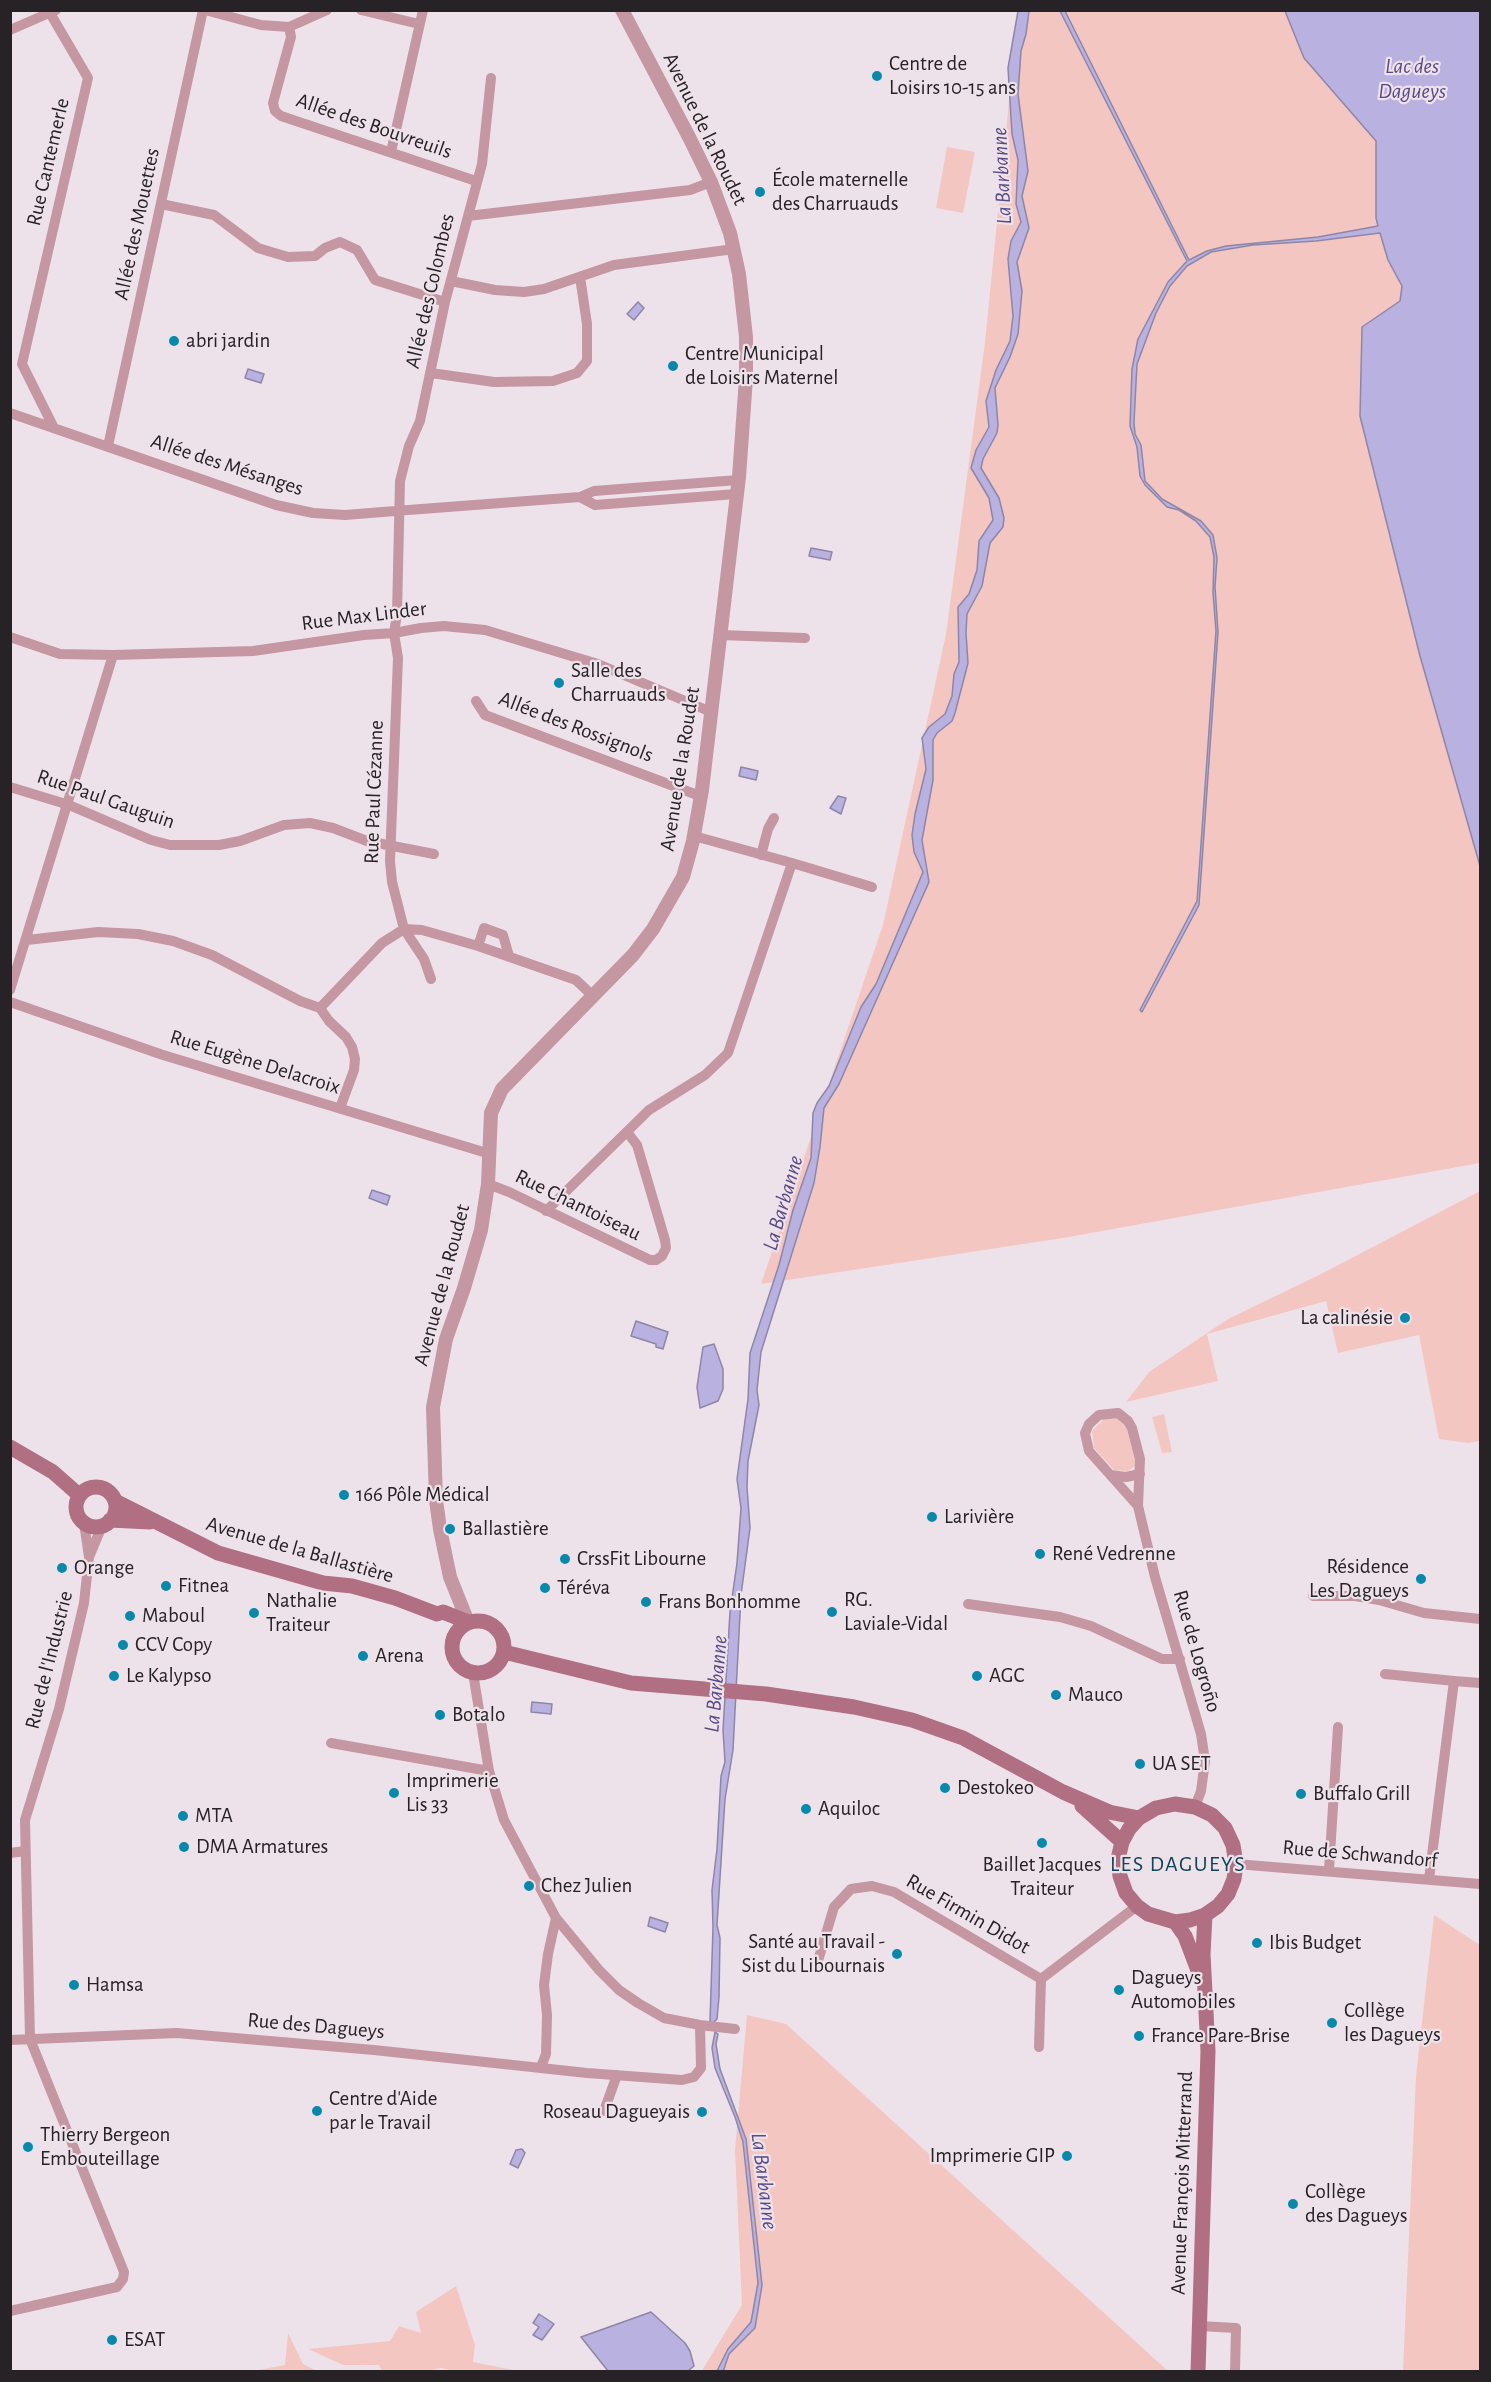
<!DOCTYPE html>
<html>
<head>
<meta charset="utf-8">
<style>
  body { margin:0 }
  #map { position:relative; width:1491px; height:2382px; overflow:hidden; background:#eee2ea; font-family:"Alegreya Sans",sans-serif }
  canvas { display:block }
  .frame { position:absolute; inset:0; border:12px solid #262225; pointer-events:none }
</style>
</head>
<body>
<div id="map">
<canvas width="1491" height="2382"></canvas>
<div class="frame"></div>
</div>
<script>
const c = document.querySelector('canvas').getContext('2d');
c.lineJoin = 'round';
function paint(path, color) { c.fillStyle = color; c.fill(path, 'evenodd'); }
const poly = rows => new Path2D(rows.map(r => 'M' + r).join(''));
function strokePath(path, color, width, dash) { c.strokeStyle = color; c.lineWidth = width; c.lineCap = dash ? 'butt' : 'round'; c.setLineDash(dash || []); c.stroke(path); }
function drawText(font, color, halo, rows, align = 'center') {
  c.font = font + ' "Alegreya Sans",sans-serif'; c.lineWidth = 4.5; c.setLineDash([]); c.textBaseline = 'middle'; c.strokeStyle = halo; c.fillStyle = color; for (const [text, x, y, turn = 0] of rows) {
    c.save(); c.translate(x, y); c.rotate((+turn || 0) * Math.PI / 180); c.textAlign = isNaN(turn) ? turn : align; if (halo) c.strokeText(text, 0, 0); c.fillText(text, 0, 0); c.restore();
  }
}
paint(poly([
  [1018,11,1480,11,1480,1163,1063,1238,761,1284,883,925,946,634,985,342],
  [947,147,975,152,963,213,936,208],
  [1480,1191,1480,1441,1468,1443,1439,1439,1419,1335,1338,1353,1326,1301,1207,1334,1218,1381,1126,1402,1149,1372,1228,1319,1321,1274],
  [1164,1414,1172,1452,1162,1453,1152,1417],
  [1106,1417,1117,1417,1129,1428,1136,1460,1135,1466,1128,1471,1114,1470,1094,1448,1092,1431],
  [1434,1915,1480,1945,1480,2371,1403,2371,1416,2076],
  [747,2015,786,2024,1168,2371,701,2372,742,2305,735,2150],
  [456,2286,475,2345,473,2362,518,2371,458,2372,441,2368,427,2371,382,2371,379,2365,343,2365,308,2349,390,2341,399,2326,421,2333,416,2312],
  [288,2333,303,2364,317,2371,253,2371,285,2365]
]), '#f4c6c2');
const water = poly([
  [1018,11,1029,11,1026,34,1021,51,1018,94,1028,171,1022,196,1029,228,1017,262,1022,291,1018,334,1010,357,995,388,998,425,997,433,983,459,981,468,999,498,1004,518,1003,527,990,543,982,586,967,614,966,633,968,663,955,713,952,721,937,733,933,740,933,780,922,840,929,882,839,1084,824,1108,820,1147,814,1183,761,1352,757,1390,759,1405,748,1461,747,1487,750,1528,741,1595,733,1750,725,1799,717,1925,720,1938,719,1997,717,2019,713,2023,710,2021,713,1927,712,1890,717,1849,721,1776,725,1762,723,1730,730,1612,737,1563,741,1508,737,1479,748,1399,750,1353,779,1265,793,1210,811,1158,813,1113,817,1103,829,1086,861,1007,876,984,923,872,914,852,912,835,915,814,926,769,922,738,929,727,945,714,952,696,954,674,959,662,958,607,969,594,977,570,979,541,993,520,989,498,971,468,976,450,989,427,986,401,996,370,1010,341,1013,316,1008,259,1011,241,1021,222,1016,204,1018,160,1012,134,1008,68,1018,11],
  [1060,11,1065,11,1189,260,1207,251,1226,246,1318,237,1378,226,1376,218,1376,141,1304,58,1285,11,1480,11,1480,866,1420,656,1360,416,1362,327,1400,301,1402,286,1388,260,1380,233,1316,241,1253,245,1211,252,1187,266,1170,286,1156,313,1137,364,1134,422,1135,434,1141,445,1145,481,1162,499,1201,521,1213,535,1217,558,1215,587,1218,632,1199,905,1142,1012,1140,1010,1197,901,1216,631,1213,593,1214,557,1210,537,1196,521,1179,510,1167,507,1145,485,1140,476,1137,447,1130,426,1132,369,1138,339,1168,282,1187,261,1060,11],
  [638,302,644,308,634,320,627,314,638,302],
  [248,369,264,374,261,383,245,378,248,369],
  [811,548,832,552,830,560,809,556,811,548],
  [741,767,758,771,756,780,739,776,741,767],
  [838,796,846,798,841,814,830,808,838,796],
  [372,1190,390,1196,387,1205,369,1198,372,1190],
  [636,1321,668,1332,663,1349,656,1347,656,1344,631,1336,636,1321],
  [714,1344,723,1369,723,1389,718,1401,700,1408,697,1387,703,1347,714,1344],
  [532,1702,552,1704,551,1714,531,1712,532,1702],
  [650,1917,668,1923,665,1932,648,1926,650,1917],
  [715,2032,718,2034,716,2044,720,2069,746,2139,762,2285,755,2328,729,2354,723,2372,717,2371,728,2349,751,2322,758,2283,743,2142,735,2117,715,2068,712,2048,715,2032],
  [522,2149,525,2153,518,2168,510,2164,516,2150,522,2149],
  [651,2312,685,2343,690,2351,694,2366,688,2371,608,2371,581,2337,651,2312],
  [539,2314,554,2324,542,2340,533,2335,539,2327,533,2323,539,2314]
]);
paint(water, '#b9b1df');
strokePath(water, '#8d86a7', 1.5);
strokePath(poly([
  [205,10,261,25,289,27,327,10],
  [361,10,419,24],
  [50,13,88,78,22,364,54,428],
  [289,27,291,37,273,103,275,111,281,116,476,181],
  [10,30,56,10],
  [391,152,423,10],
  [161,204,214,215,258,248,288,257,315,256,325,248,340,242,357,250,375,280,445,302],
  [468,216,690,190,711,182],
  [451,281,495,290,524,292,544,289,614,265,734,249],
  [431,373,494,382,553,381,577,373,587,361,587,324,580,277],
  [10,413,276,505,313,513,345,515,395,511,580,497,594,491,738,480],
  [108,446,203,10],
  [580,497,595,505,736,494],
  [720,635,805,638],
  [10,637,60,654,113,655,253,651,364,635,394,633,421,628,444,626,485,630,598,664,711,712],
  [476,701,485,715,700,796],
  [10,787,69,805,151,840,170,845,219,845,240,841,284,825,310,823,333,828,367,841,434,854],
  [761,855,768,829,774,818],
  [792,863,872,887],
  [27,940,98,932,138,934,173,941,212,955,300,1001,320,1008,329,1021,346,1037,352,1047,355,1059,354,1070,340,1108],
  [478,946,484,928,503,935,509,956],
  [431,979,424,959,404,929,392,882,390,861,398,658,394,633,397,614,400,481,409,446,420,421,445,302,482,164,491,78],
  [10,990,113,655],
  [10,1002,163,1055,490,1154],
  [320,1008,382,943,404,929,422,930,478,946,576,980,594,997],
  [488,1184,509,1192,650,1260,656,1260,662,1256,666,1248,665,1240,637,1145,627,1132],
  [546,1211,649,1110,705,1075,728,1053,792,863,694,836],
  [1111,1475,1126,1477,1140,1474],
  [1138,1506,1089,1451,1085,1433,1089,1424,1099,1415,1118,1413,1128,1421,1132,1428,1140,1459,1138,1506,1155,1577,1201,1734,1205,1761,1201,1791,1195,1807],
  [89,1557,102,1526],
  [1313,1596,1355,1596,1379,1600,1424,1613,1480,1619],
  [968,1604,1060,1617,1091,1626,1162,1659,1180,1659],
  [473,1673,489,1771,504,1820,556,1918,599,1970,619,1990,638,2003,664,2018,700,2025,735,2029],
  [1385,1674,1454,1681,1429,1879],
  [1454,1681,1480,1683],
  [331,1743,489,1771],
  [10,1853,25,1851],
  [1236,1864,1480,1884],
  [1329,1870,1338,1727],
  [817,1964,834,1907,851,1889,872,1886,894,1892,1041,1979,1137,1906],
  [10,2040,177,2033,374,2050,587,2073,682,2080,694,2077,701,2068,700,2025],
  [1039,2047,1041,1979],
  [541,2067,546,2054,547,2015,544,1985,548,1954,556,1918],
  [604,2111,617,2075],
  [10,2311,117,2287,123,2279,124,2272,30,2039,25,1820,59,1709,84,1603,89,1557,84,1523],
  [1199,2326,1236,2328,1235,2372]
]), '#c497a2', 10);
strokePath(poly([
  [468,1622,450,1577,440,1529,436,1500,433,1407,446,1339,464,1288,481,1230,488,1184,491,1113,502,1089,633,955,653,929,683,877,693,841,702,790,739,477,746,378,746,337,739,274,730,233,711,182,689,137,622,10]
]), '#c497a2', 14);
strokePath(poly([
  [10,1447,53,1472,79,1495],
  '76 1507a20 20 0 1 1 40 0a20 20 0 1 1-40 0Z',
  [115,1501,218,1553,323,1583,352,1586,395,1598,437,1614,443,1612,468,1622],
  [110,1520,150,1522],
  '452 1647a26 26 0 1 1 52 0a26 26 0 1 1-52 0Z',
  [504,1652,631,1683,766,1694,854,1707,912,1720,963,1738,1063,1792,1109,1812,1139,1818],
  [1082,1806,1122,1842],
  [1175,1922,1190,1920,1205,1915,1218,1906,1228,1894,1234,1879,1236,1864,1233,1845,1225,1828,1212,1815,1195,1807,1175,1804,1156,1808,1139,1818,1129,1829,1122,1842,1118,1859,1120,1876,1126,1893,1137,1906,1148,1914,1175,1922,1185,1936,1199,1973],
  [1198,2372,1208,2051,1203,1954,1205,1915]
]), '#b06f82', 15);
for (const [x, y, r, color] of [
  [877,76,6,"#0889ab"],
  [760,192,6,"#0889ab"],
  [174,341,6,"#0889ab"],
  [673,366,6,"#0889ab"],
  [559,683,6,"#0889ab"],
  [1405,1318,6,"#0889ab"],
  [344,1495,6,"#0889ab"],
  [932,1517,6,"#0889ab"],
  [450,1529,6,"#0889ab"],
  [1040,1554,6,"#0889ab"],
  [565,1559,6,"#0889ab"],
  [62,1568,6,"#0889ab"],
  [1421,1579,6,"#0889ab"],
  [166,1586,6,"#0889ab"],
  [545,1588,6,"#0889ab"],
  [646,1602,6,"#0889ab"],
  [832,1612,6,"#0889ab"],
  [254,1613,6,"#0889ab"],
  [130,1616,6,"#0889ab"],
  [123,1645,6,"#0889ab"],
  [363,1656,6,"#0889ab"],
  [114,1676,6,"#0889ab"],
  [977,1676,6,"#0889ab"],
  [1056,1695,6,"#0889ab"],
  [440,1715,6,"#0889ab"],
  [1140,1764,6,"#0889ab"],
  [945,1788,6,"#0889ab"],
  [394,1793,6,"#0889ab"],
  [1301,1794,6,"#0889ab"],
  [806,1809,6,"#0889ab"],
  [183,1816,6,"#0889ab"],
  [1042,1843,6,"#0889ab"],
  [184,1847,6,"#0889ab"],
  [529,1886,6,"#0889ab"],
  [1257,1943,6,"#0889ab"],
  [897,1954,6,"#0889ab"],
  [74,1985,6,"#0889ab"],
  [1119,1990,6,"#0889ab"],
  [1332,2023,6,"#0889ab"],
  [1139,2036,6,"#0889ab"],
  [317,2111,6,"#0889ab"],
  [702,2112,6,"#0889ab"],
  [28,2147,6,"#0889ab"],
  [1067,2156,6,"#0889ab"],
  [1293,2204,6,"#0889ab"],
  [112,2340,6,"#0889ab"]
]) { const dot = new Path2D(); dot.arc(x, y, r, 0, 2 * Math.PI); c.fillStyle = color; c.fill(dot); strokePath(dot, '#eee2ea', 2); }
drawText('21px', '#262225', '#eee2ea', [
  ["Centre de",889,64],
  ["Loisirs 10-15 ans",889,88],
  ["École maternelle",772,180],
  ["des Charruauds",772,204],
  ["abri jardin",186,341],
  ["Centre Municipal",685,354],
  ["de Loisirs Maternel",685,378],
  ["Salle des",571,671],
  ["Charruauds",571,695],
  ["La calinésie",1393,1318,"right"],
  ["166 Pôle Médical",356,1495],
  ["Larivière",944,1517],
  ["Ballastière",462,1529],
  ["René Vedrenne",1052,1554],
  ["CrssFit Libourne",577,1559],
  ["Résidence",1409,1567,"right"],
  ["Les Dagueys",1409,1591,"right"],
  ["Orange",74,1568],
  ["Fitnea",178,1586],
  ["Téréva",557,1588],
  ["RG.",844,1600],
  ["Laviale-Vidal",844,1624],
  ["Nathalie",266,1601],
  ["Traiteur",266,1625],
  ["Frans Bonhomme",658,1602],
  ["Maboul",142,1616],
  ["CCV Copy",135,1645],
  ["Arena",375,1656],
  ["Le Kalypso",126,1676],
  ["AGC",989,1676],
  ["Mauco",1068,1695],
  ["Botalo",452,1715],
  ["UA SET",1152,1764],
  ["Imprimerie",406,1781],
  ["Lis 33",406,1805],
  ["Destokeo",957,1788],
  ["Buffalo Grill",1313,1794],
  ["Aquiloc",818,1809],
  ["MTA",195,1816],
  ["DMA Armatures",196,1847],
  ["Baillet Jacques",1042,1865,"center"],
  ["Traiteur",1042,1889,"center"],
  ["Chez Julien",541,1886],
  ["Santé au Travail -",885,1942,"right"],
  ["Sist du Libournais",885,1966,"right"],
  ["Ibis Budget",1269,1943],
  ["Dagueys",1131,1978],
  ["Automobiles",1131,2002],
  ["Hamsa",86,1985],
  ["Collège",1344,2011],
  ["les Dagueys",1344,2035],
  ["France Pare-Brise",1151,2036],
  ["Centre d'Aide",329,2099],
  ["par le Travail",329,2123],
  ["Roseau Dagueyais",690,2112,"right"],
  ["Thierry Bergeon",40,2135],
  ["Embouteillage",40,2159],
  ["Imprimerie GIP",1055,2156,"right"],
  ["Collège",1305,2192],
  ["des Dagueys",1305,2216],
  ["ESAT",124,2340]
], 'left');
drawText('21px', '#262225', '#eee2ea', [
  ["Allée des Bouvreuils",374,126,19],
  ["Avenue de la Roudet",705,129,64],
  ["Rue Cantemerle",48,162,-77],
  ["Allée des Mouettes",137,224,-78],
  ["Allée des Colombes",430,291,-77],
  ["Allée des Mésanges",227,465,18],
  ["Rue Max Linder",364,616,-7],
  ["Allée des Rossignols",576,727,21],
  ["Avenue de la Roudet",680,769,-81],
  ["Rue Paul Cézanne",374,792,-88],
  ["Rue Paul Gauguin",106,799,19],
  ["Rue Eugène Delacroix",255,1062,17],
  ["Rue Chantoiseau",578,1205,26],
  ["Avenue de la Roudet",442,1285,-75],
  ["Avenue de la Ballastière",300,1550,16],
  ["Rue de Logroño",1197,1651,74],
  ["Rue de l'Industrie",49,1660,-76],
  ["Rue de Schwandorf",1360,1854,5],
  ["Rue Firmin Didot",968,1914,30],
  ["Rue des Dagueys",316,2026,5],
  ["Avenue François Mitterrand",1182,2183,-88]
]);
drawText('italic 22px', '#584b85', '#eee2ea', [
  ["Lac des",1412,66],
  ["Dagueys",1412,91],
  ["La Barbanne",1002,176,-93],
  ["La Barbanne",783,1203,-74],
  ["La Barbanne",716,1684,-85],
  ["La Barbanne",764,2181,83]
]);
c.letterSpacing = '1.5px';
drawText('22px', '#0f4454', '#eee2ea', [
  ["LES DAGUEYS",1178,1864]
]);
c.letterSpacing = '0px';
</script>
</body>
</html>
